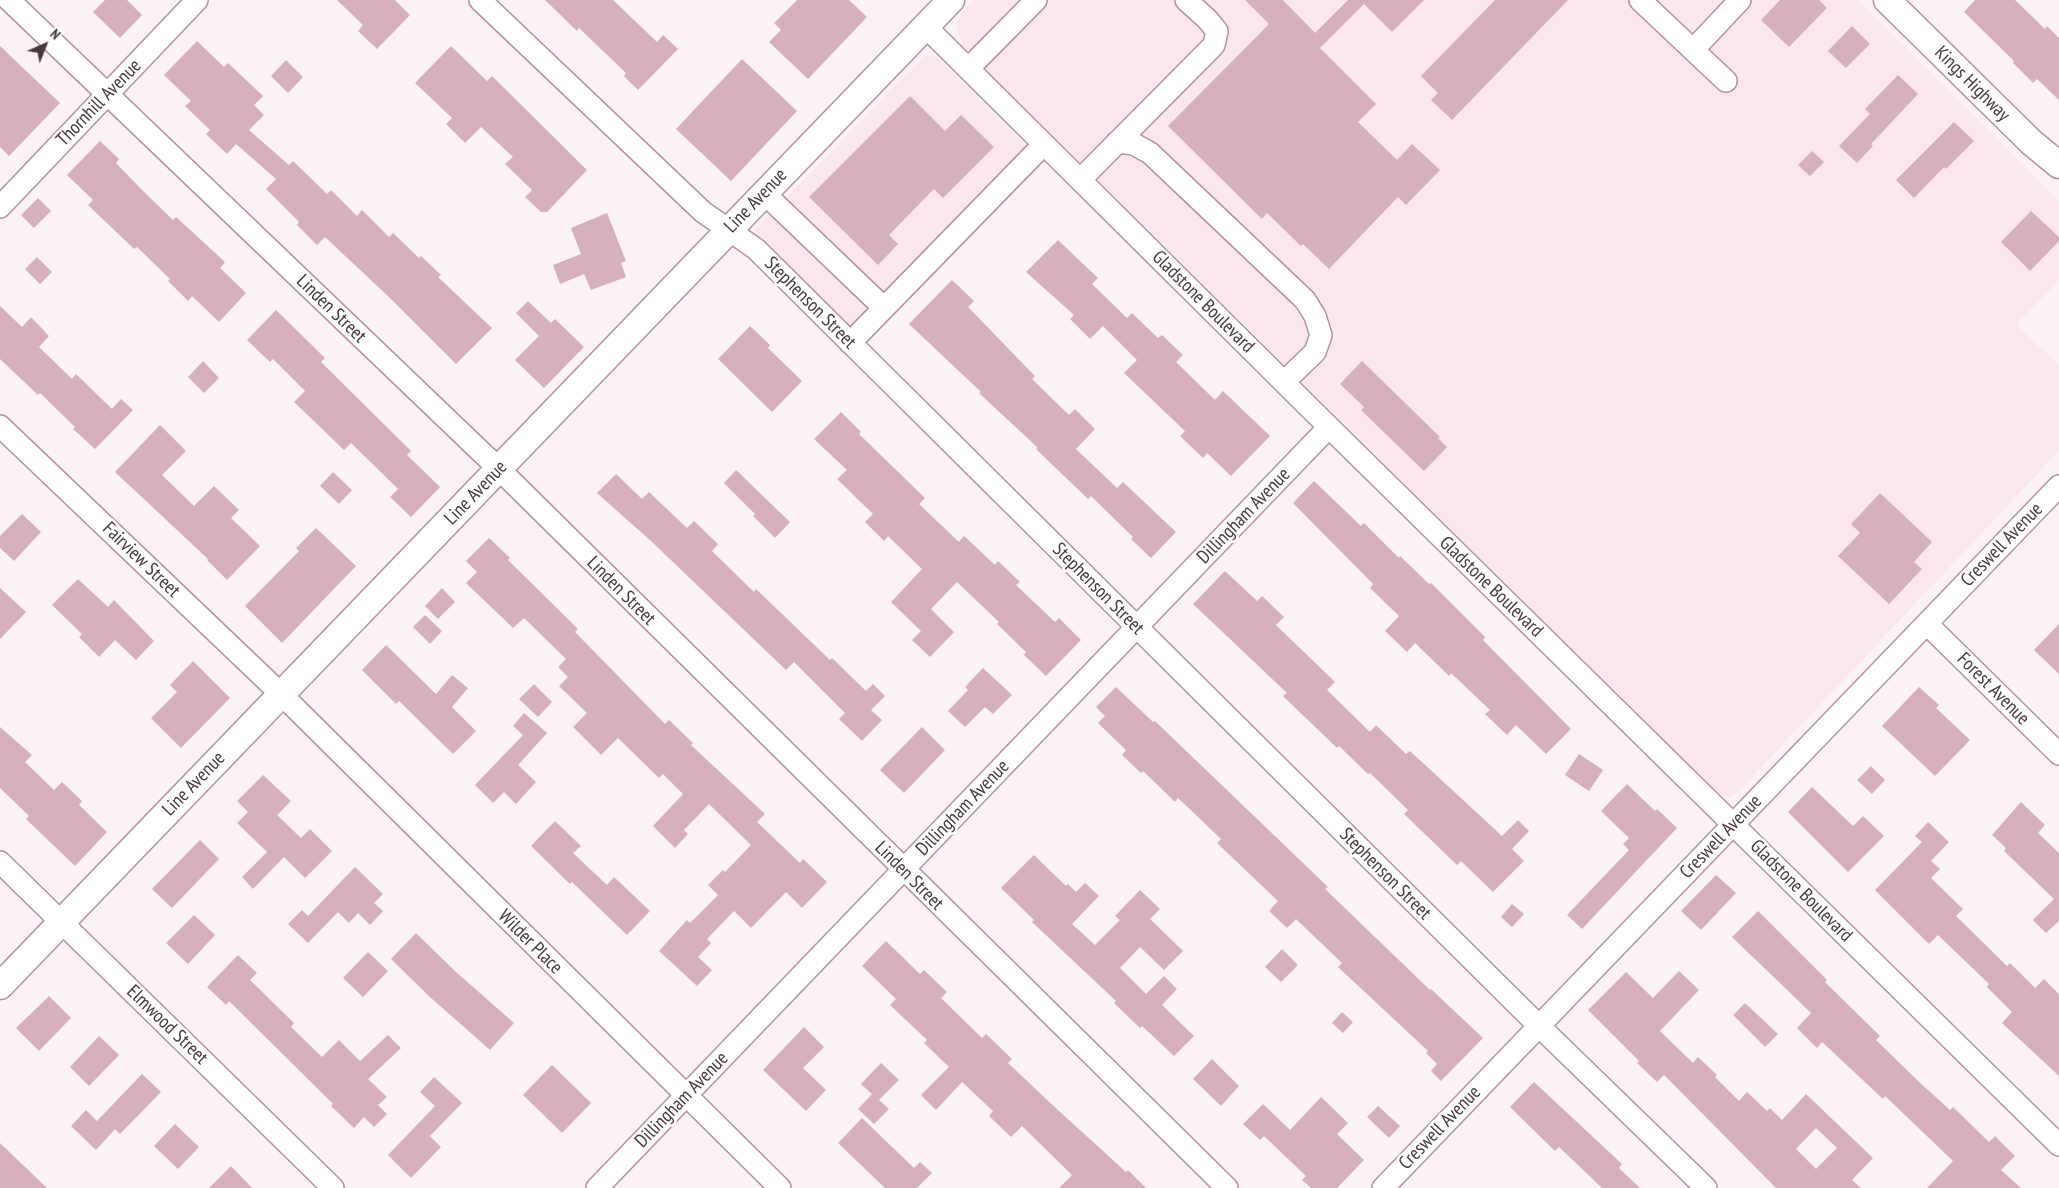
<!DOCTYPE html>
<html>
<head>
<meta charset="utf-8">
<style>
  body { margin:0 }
  #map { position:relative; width:2059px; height:1188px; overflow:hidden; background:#faf2f5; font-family:"PT Sans Narrow",sans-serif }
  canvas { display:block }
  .north { position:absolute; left:20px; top:20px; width:50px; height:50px; -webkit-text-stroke:4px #fff; paint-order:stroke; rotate:44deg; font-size:14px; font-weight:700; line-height:20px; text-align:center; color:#47383e }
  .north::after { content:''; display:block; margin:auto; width:18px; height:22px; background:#47383e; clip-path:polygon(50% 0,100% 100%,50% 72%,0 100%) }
</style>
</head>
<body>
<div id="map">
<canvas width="2059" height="1188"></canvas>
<div class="north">N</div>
</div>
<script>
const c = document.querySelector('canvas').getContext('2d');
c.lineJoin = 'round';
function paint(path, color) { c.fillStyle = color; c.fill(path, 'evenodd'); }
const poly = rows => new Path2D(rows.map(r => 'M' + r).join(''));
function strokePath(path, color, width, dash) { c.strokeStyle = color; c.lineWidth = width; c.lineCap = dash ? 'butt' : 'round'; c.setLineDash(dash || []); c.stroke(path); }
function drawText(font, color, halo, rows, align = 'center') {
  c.font = font + ' "PT Sans Narrow",sans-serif'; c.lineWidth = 5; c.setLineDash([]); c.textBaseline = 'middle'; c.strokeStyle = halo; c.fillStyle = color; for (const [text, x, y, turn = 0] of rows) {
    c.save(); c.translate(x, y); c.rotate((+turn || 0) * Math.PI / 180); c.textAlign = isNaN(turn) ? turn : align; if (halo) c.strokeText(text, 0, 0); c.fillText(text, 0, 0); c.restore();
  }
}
paint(poly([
  [975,0,1857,0,2059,201,2059,280,2016,325,2059,365,2059,451,1737,793,1728,797,1718,793,1689,765,967,50,959,35,957,24,963,11],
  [925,56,935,56,1042,163,863,341,753,232]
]), '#fae6ed');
paint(poly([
  [105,0,127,0,142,15,120,38,93,12],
  [337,0,395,0,410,15,377,49,358,31,363,25],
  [545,0,613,0,657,42,663,35,678,49,638,90,624,76,626,73,579,28,577,31],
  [797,0,849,0,867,17,808,79,769,42,781,30,774,23],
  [1245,0,1283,0,1315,33,1348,0,1424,0,1392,32,1364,4,1320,48,1376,104,1358,122,1397,160,1412,144,1440,170,1406,205,1398,197,1329,269,1303,244,1301,246,1267,213,1262,219,1168,126,1269,24],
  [1495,0,1568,0,1452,120,1431,100,1438,93,1421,76],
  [1780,0,1819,0,1827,8,1789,47,1761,20],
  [1975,0,2015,0,2045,29,2047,26,2059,38,2059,100,2037,79,2033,83,2013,63,2014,61,1964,12],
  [1852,26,1870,44,1846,68,1828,51],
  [197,41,224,67,228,63,263,96,254,105,264,115,249,130,289,165,293,161,327,194,331,190,357,216,362,210,389,237,393,233,419,258,421,256,441,275,438,277,492,328,456,364,390,298,325,237,317,245,297,225,299,222,266,189,276,179,236,144,227,154,206,134,210,130,185,106,191,101,164,75],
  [0,46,60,103,9,156,0,147],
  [451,46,487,81,492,76,587,170,547,212,541,212,525,197,532,190,505,164,513,157,481,127,465,143,446,124,452,118,415,83],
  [742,59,797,111,731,181,676,129],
  [286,60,303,77,288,93,271,76],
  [1898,75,1918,94,1871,144,1873,146,1857,163,1839,146,1870,114,1865,109],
  [910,96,945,131,961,115,994,147,943,198,934,189,889,235,898,244,878,265,809,197],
  [1954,122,1974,141,1946,169,1944,167,1914,198,1896,180],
  [100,141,119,159,116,163,141,189,173,220,176,217,225,262,220,268,246,293,219,322,192,296,188,301,168,281,170,279,137,247,134,249,88,205,93,200,67,175],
  [1812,151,1824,162,1810,176,1798,165],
  [38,198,51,211,34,228,21,215],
  [2031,211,2059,237,2059,241,2030,271,2001,242],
  [607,213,626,261,621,263,626,277,591,290,584,274,560,284,553,265,581,254,571,228],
  [1058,240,1098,278,1092,284,1127,318,1132,313,1158,338,1162,335,1183,355,1176,362,1215,400,1223,391,1270,436,1231,476,1207,453,1203,458,1180,436,1185,431,1124,373,1137,360,1103,326,1090,339,1070,319,1074,315,1026,272],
  [37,257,52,272,40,284,25,269],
  [952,280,974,301,968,307,1035,376,1032,379,1069,415,1075,409,1095,429,1076,449,1117,488,1123,482,1176,532,1151,558,1131,539,1133,537,1091,496,1088,499,1036,449,1038,448,979,393,981,392,909,324],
  [528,301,551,323,555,319,584,347,544,388,515,360,539,336,516,313],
  [0,306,22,327,31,317,49,336,39,347,72,379,76,374,112,409,121,399,133,410,95,449,73,429,75,427,40,393,38,395,0,359],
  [276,310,325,358,321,362,411,451,407,455,440,487,411,517,390,497,398,489,351,443,344,450,294,402,305,391,273,359,270,362,247,340],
  [750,326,770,345,768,348,802,381,772,412,718,359],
  [203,361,219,378,204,393,188,377],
  [1362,361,1440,437,1438,438,1447,447,1424,471,1361,410,1364,407,1340,384],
  [841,412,861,432,859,434,925,498,919,504,959,542,964,536,995,565,998,561,1020,582,1016,585,1055,622,1059,618,1081,640,1046,676,1024,655,1026,652,997,624,999,622,957,582,931,609,954,632,930,657,912,640,921,631,891,602,922,569,888,536,884,541,865,522,873,514,837,479,847,470,814,439],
  [160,425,186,451,162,475,194,506,214,486,239,510,231,518,260,546,227,580,207,560,208,559,115,472],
  [736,470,790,522,775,538,753,516,755,514,724,483],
  [333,472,352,490,339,504,320,486],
  [616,474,642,499,649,492,687,528,694,521,718,544,712,551,754,592,756,589,830,660,832,658,866,691,873,684,885,696,871,710,882,720,862,741,839,719,845,713,794,662,786,670,652,542,597,493],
  [1314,481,1361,526,1364,523,1399,558,1400,556,1429,584,1431,583,1485,637,1483,640,1571,729,1546,754,1516,725,1507,735,1485,714,1490,710,1451,673,1449,676,1415,643,1407,652,1385,631,1399,616,1370,588,1373,584,1293,503],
  [1880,493,1932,542,1914,562,1922,569,1889,604,1838,556,1860,533,1851,524],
  [22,514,41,532,14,561,0,548,0,536],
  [316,528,356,566,282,643,245,606,299,551,296,548],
  [489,538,510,558,508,560,578,629,575,632,665,724,669,720,693,743,691,745,765,814,757,822,800,863,803,859,827,882,802,908,786,892,751,928,734,911,707,939,711,943,698,957,712,970,697,986,659,951,687,920,690,923,718,895,708,885,723,870,725,872,751,845,709,804,684,830,688,834,675,848,653,826,683,794,663,774,659,778,618,738,601,755,573,727,587,713,559,686,568,677,558,667,566,659,524,618,513,628,466,583,477,572,466,561],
  [1225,571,1257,601,1262,596,1284,617,1276,625,1335,682,1327,690,1370,732,1376,725,1406,754,1410,751,1502,836,1518,820,1529,831,1512,849,1524,861,1493,892,1461,861,1457,865,1404,814,1408,810,1370,773,1368,774,1339,746,1337,748,1283,696,1287,693,1193,604],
  [78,579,108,607,114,600,154,641,136,660,115,640,99,657,79,637,82,634,52,605],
  [0,588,26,612,0,639],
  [442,588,455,602,438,619,425,606],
  [425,615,442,631,430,644,413,627],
  [2059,624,2059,674,2034,650],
  [386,645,436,694,452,675,468,688,452,707,476,731,453,754,399,701,396,704,362,670],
  [193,661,230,698,181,748,151,718,177,692,170,685],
  [983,668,1012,695,993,714,985,707,965,727,948,711,968,690,965,687],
  [534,684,552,702,538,717,519,699],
  [1116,687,1153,722,1155,721,1328,887,1325,889,1430,990,1431,989,1483,1038,1441,1081,1431,1071,1437,1064,1426,1053,1428,1051,1338,967,1342,963,1296,919,1287,928,1269,911,1278,901,1217,843,1221,839,1178,798,1175,802,1143,771,1141,773,1122,755,1126,750,1098,723,1105,716,1096,707],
  [1919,687,1939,705,1936,708,1970,740,1935,776,1882,726],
  [524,713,547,733,518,765,536,782,516,804,504,792,493,803,475,785,523,735,513,726],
  [0,727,32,755,25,762,54,790,62,782,82,801,79,805,107,832,75,866,26,819,29,816,0,788],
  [922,727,945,750,904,793,880,770],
  [1579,754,1603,770,1589,791,1565,775],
  [1871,766,1885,780,1872,794,1857,780],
  [263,775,291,801,277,815,301,838,310,829,332,851,305,878,284,857,253,889,242,877,267,852,237,823,248,812,237,801],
  [1627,784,1655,811,1657,809,1677,828,1582,929,1567,915,1629,850,1623,844,1629,838,1601,811],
  [1812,787,1853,826,1863,816,1884,836,1848,872,1788,812],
  [2021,802,2045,825,2038,833,2059,853,2059,921,2046,933,2033,920,2054,899,2004,851,2006,848,1992,835],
  [555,821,581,846,573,853,607,885,614,877,650,911,627,935,572,882,570,884,531,846],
  [1928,822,1949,842,1931,861,1940,869,1931,878,1963,909,1956,916,2007,966,2010,963,2035,988,2044,979,2059,994,2059,1076,2002,1023,2012,1012,1987,987,1989,984,1938,935,1929,944,1875,890,1922,842,1915,836],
  [200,840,219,859,172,908,152,889],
  [1034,855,1066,886,1068,884,1076,892,1085,883,1099,896,1072,924,1095,945,1120,920,1115,916,1140,890,1160,909,1150,919,1183,951,1164,970,1140,947,1120,968,1146,994,1164,976,1177,989,1162,1005,1194,1036,1174,1056,1142,1026,1140,1028,1114,1003,1116,1001,1032,922,1034,920,1001,888],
  [355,867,383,894,374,903,383,911,370,925,358,913,349,923,338,912,308,943,288,924,302,910,308,916],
  [1716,875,1736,893,1701,930,1681,911],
  [1512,904,1524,914,1512,927,1501,917],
  [1758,911,1827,980,1825,982,1880,1036,1876,1040,1918,1081,1950,1110,1953,1107,1989,1142,1995,1136,2015,1156,2001,1170,2021,1188,1927,1188,1953,1161,1885,1096,1883,1099,1822,1042,1817,1048,1797,1028,1811,1013,1732,937],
  [194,915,215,935,188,964,166,943],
  [416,933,456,972,514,1023,490,1050,430,997,391,959],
  [886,941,920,974,924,970,947,992,941,998,982,1038,986,1034,1012,1059,1008,1063,1059,1111,1126,1172,1128,1170,1146,1188,1059,1188,1072,1175,1022,1126,1011,1137,989,1116,993,1111,962,1082,936,1110,921,1095,949,1067,924,1043,927,1040,890,1005,896,999,862,966],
  [1282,949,1298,965,1281,982,1265,967],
  [368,952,388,971,363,997,343,978],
  [238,955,257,973,250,980,294,1023,291,1027,322,1057,339,1040,360,1061,388,1035,401,1048,368,1079,387,1097,378,1105,387,1114,374,1127,364,1117,354,1128,331,1106,333,1104,229,1001,226,1005,207,987],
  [1679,971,1699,990,1660,1031,1693,1063,1698,1057,1717,1075,1715,1077,1739,1101,1747,1092,1767,1111,1770,1108,1782,1120,1806,1094,1873,1158,1852,1180,1861,1188,1776,1188,1664,1075,1657,1082,1637,1063,1639,1061,1588,1010,1626,972,1653,998],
  [1816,1128,1837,1148,1816,1169,1796,1149],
  [49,996,71,1018,39,1051,16,1028],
  [1745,1003,1778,1034,1765,1047,1733,1015],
  [1342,1012,1353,1022,1343,1033,1332,1023],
  [804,1027,824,1047,803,1068,826,1090,806,1111,763,1070],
  [99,1036,119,1055,89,1086,70,1067],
  [1212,1059,1239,1086,1221,1106,1193,1079],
  [881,1063,899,1080,879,1100,889,1109,874,1124,858,1109,872,1094,861,1084],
  [552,1065,591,1103,562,1133,523,1095],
  [142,1074,161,1092,120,1134,115,1129,96,1150,71,1126,86,1110,97,1121],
  [434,1077,462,1103,430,1136,441,1147,411,1178,388,1155,435,1106,420,1092],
  [1534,1082,1622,1164,1619,1168,1640,1188,1602,1188,1559,1147,1555,1151,1510,1107],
  [1321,1097,1348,1123,1337,1134,1364,1160,1337,1188,1311,1188,1302,1180,1306,1176,1264,1136,1260,1140,1243,1124,1263,1104,1290,1130],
  [1378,1106,1400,1126,1389,1138,1367,1117],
  [862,1118,914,1168,920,1162,932,1173,917,1188,885,1188,838,1143],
  [175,1124,199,1147,178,1169,154,1146],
  [0,1143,47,1188,0,1188],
  [231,1166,252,1188,209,1188]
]), '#d5afbe');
const minor = poly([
  [9,0,499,469,1227,1188],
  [480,0,703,212,756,249,1538,1025,1706,1188],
  [1640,0,1726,81],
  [925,26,1329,427,2059,1145],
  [1693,50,1740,0],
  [968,69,1036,0],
  [1117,142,1134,144,1150,153,1305,300,1315,316,1321,335,1315,352,1284,382],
  [1080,180,1214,45,1217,31,1207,19,1186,0],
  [764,193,884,308],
  [0,207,197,0],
  [850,343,1044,144],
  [0,426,281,694,780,1188],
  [1927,624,2059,754],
  [0,862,333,1188],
  [597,1188,1329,427],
  [1383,1188,2059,486]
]);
const major = poly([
  [1887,0,2031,142,2059,165],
  [0,986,951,0]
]);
strokePath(minor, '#b6919f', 24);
strokePath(major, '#b6919f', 29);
strokePath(minor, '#fff', 21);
strokePath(major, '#fff', 26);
drawText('19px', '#47383e', '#fff', [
  ["Kings Highway",1972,84,45],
  ["Thornhill Avenue",99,103,-46],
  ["Line Avenue",756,201,-46],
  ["Gladstone Boulevard",1203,302,45],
  ["Stephenson Street",810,303,45],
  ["Linden Street",331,309,44],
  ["Line Avenue",476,493,-46],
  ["Dillingham Avenue",1244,516,-46],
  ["Creswell Avenue",2002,545,-46],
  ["Fairview Street",141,560,44],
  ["Gladstone Boulevard",1491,587,44],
  ["Stephenson Street",1098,589,45],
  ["Linden Street",621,591,45],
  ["Forest Avenue",1993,689,45],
  ["Line Avenue",194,784,-46],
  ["Dillingham Avenue",963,808,-46],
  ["Creswell Avenue",1721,837,-46],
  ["Stephenson Street",1385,874,45],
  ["Linden Street",909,876,45],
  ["Gladstone Boulevard",1801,891,45],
  ["Wilder Place",530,942,45],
  ["Elmwood Street",167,1025,44],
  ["Dillingham Avenue",682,1100,-46],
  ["Creswell Avenue",1440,1128,-46]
]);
</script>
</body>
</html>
